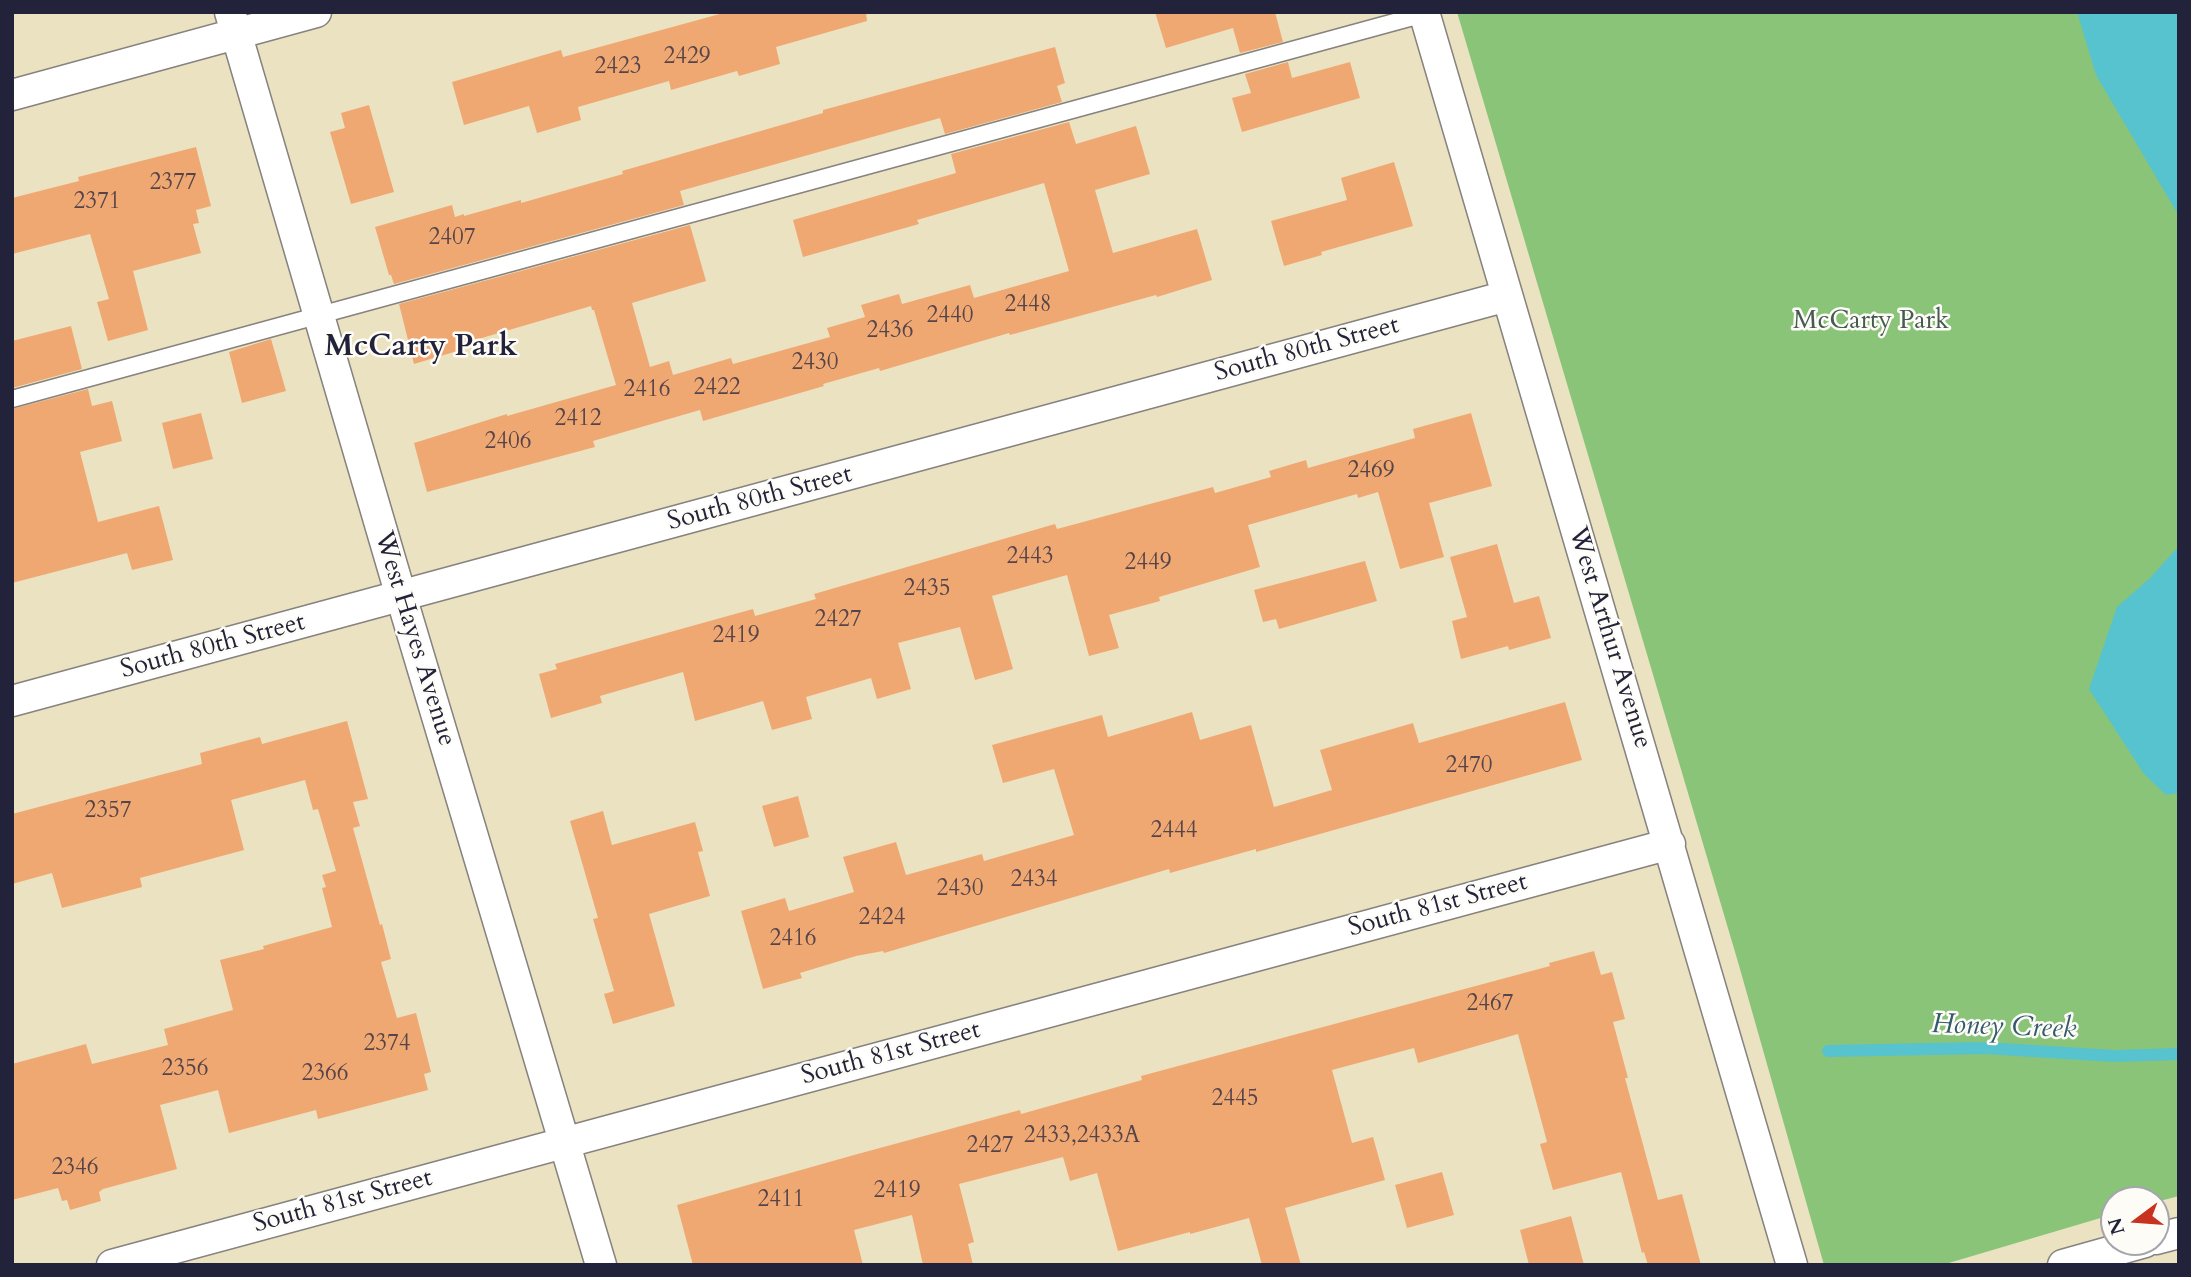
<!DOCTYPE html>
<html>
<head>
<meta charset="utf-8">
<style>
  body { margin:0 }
  #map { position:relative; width:2191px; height:1277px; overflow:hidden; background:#ebe2c1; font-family:Cardo,serif }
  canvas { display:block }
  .frame { position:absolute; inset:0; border:14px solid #22223b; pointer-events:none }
  .north { position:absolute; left:2100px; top:1186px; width:70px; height:70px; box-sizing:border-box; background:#fdfcf7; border:2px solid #a5a5ac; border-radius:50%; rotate:254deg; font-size:19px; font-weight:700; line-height:28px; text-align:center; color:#22223b }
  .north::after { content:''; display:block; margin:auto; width:24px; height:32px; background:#c8321e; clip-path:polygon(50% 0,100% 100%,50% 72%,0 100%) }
</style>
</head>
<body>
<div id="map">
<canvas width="2191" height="1277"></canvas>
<div class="frame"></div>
<div class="north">N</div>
</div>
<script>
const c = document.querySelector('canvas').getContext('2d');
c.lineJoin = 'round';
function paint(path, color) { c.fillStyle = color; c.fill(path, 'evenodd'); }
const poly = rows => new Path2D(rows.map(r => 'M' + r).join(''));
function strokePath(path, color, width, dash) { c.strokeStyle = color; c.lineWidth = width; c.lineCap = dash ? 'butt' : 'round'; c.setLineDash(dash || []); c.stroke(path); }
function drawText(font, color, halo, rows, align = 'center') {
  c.font = font + ' Cardo,serif'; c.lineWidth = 5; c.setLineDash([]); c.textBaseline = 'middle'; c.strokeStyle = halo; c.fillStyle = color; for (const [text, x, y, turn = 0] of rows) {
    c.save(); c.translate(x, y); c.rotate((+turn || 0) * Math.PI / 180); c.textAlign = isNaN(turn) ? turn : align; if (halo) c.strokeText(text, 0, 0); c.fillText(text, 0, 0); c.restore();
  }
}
paint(poly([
  [1457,12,2179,12,2179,1196,2156,1202,2156,1200,2114,1200,2114,1214,1942,1265,1824,1265,1738,962]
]), '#8ac479');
paint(poly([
  [2077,12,2179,12,2179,216,2096,75],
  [2179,546,2179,793,2166,795,2144,774,2089,689,2117,607,2149,579]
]), '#56c3ce');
strokePath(poly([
  [1828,1051,1985,1048,2114,1056,2179,1054]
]), '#56c3ce', 12);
paint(poly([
  [727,12,866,12,867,21,776,47,780,64,739,76,737,71,671,90,669,81,578,107,581,120,537,133,529,106,464,125,452,82,561,50,563,57],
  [1155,12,1275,12,1283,42,1240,53,1233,28,1166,48],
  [1055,47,1065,83,1057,86,1062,102,945,134,940,118,680,191,684,205,394,284,391,275,389,275,375,227,452,205,455,217,464,214,464,216,521,200,521,203,623,174,622,171,823,113,823,110],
  [1288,62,1292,78,1350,62,1360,98,1242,132,1232,98,1251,93,1245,74],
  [369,105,394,192,351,204,330,132,345,128,341,113],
  [1069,122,1076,144,1136,126,1150,174,1095,190,1113,253,1197,229,1212,280,1157,297,1156,295,1010,335,1009,333,880,371,879,368,823,384,824,386,703,421,700,410,593,441,595,447,427,492,414,443,507,414,507,416,616,385,594,310,592,310,591,306,475,340,477,345,414,364,399,304,690,225,706,281,632,303,650,367,669,361,673,375,731,358,733,364,830,337,827,328,865,317,861,305,899,294,902,304,970,285,974,298,1069,271,1044,183,917,220,919,224,803,257,793,220,956,173,951,154],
  [196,147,211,206,196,210,199,223,193,224,201,253,133,271,148,330,108,341,97,302,109,299,90,234,12,254,12,198,79,181,78,177],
  [1394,162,1413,226,1321,252,1322,255,1284,266,1271,221,1347,200,1341,178],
  [71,326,82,369,12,388,12,341],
  [271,339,286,391,242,403,229,352],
  [88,389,92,406,112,401,122,441,80,452,98,522,159,506,173,560,132,570,127,553,12,583,12,409],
  [201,413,213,459,173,469,162,423],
  [1471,413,1492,486,1429,503,1444,557,1400,569,1378,492,1358,498,1357,494,1248,525,1260,567,1159,597,1160,601,1109,615,1119,648,1089,656,1067,575,992,596,1013,669,975,680,960,627,898,643,911,689,877,699,871,678,806,697,812,719,772,730,763,701,695,721,683,672,600,696,602,703,551,718,539,674,557,669,555,664,753,609,755,616,816,599,814,594,1055,524,1057,529,1213,487,1215,493,1271,477,1269,471,1306,460,1308,468,1415,438,1413,429],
  [1497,544,1514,603,1539,596,1551,638,1509,650,1508,646,1461,659,1452,621,1467,617,1450,557],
  [1365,561,1377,601,1279,629,1276,619,1263,622,1254,590],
  [1565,702,1582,760,1256,852,1256,849,1170,873,1169,869,884,953,883,951,856,956,800,973,802,978,763,989,741,911,785,898,789,911,854,892,843,857,896,842,906,875,982,854,984,861,1074,835,1054,769,1003,783,992,745,1102,715,1108,737,1192,712,1200,740,1251,725,1274,807,1332,790,1320,750,1413,723,1419,743],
  [347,721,368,799,353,802,360,826,353,828,380,925,382,924,391,959,381,962,397,1018,416,1013,431,1072,424,1074,428,1090,318,1119,316,1110,229,1133,218,1090,160,1105,177,1169,103,1189,99,1192,101,1201,70,1210,67,1200,62,1201,58,1188,12,1200,12,1064,86,1044,92,1064,168,1045,164,1029,233,1010,220,960,264,949,263,946,332,927,322,888,326,887,322,875,336,871,318,809,313,810,305,780,231,800,244,850,140,878,142,887,62,908,52,873,12,884,12,814,202,764,200,753,260,737,262,744],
  [798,796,809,837,774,847,762,806],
  [603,811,612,845,695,822,703,851,698,852,710,896,649,914,675,1006,613,1024,604,994,614,991,593,919,598,918,570,821],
  [1594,951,1601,975,1612,972,1625,1019,1613,1022,1628,1078,1625,1078,1658,1200,1682,1194,1701,1265,1648,1265,1644,1252,1642,1253,1621,1172,1553,1190,1540,1144,1547,1142,1518,1034,1418,1063,1414,1048,1332,1070,1352,1143,1373,1137,1385,1180,1285,1208,1301,1265,1262,1265,1249,1218,1190,1234,1190,1232,1118,1251,1097,1173,1070,1181,1063,1157,959,1184,974,1242,968,1244,973,1265,923,1265,912,1215,854,1230,863,1265,693,1265,677,1205,854,1155,1020,1110,1021,1114,1142,1080,1141,1076,1550,966,1549,963],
  [1442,1172,1454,1215,1407,1228,1395,1185],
  [1571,1216,1584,1265,1529,1265,1520,1230]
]), '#f0a873');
const lane = poly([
  [12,399,1424,14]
]);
const street = poly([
  [230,12,401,596,601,1265],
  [1424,12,1792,1265],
  [12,95,316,12],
  [12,701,1507,296],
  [2156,1239,2179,1233],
  [112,1265,1670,844],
  [2063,1265,2145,1242]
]);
strokePath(lane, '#86827e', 19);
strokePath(street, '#86827e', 33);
strokePath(lane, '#fff', 16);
strokePath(street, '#fff', 30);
drawText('23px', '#564449', null, [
  ["2429",687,58],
  ["2423",618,68],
  ["2377",173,184],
  ["2371",97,203],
  ["2407",452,239],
  ["2448",1028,306],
  ["2440",950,317],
  ["2436",890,332],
  ["2430",815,364],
  ["2422",717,389],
  ["2416",647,391],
  ["2412",578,420],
  ["2406",508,443],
  ["2469",1371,472],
  ["2443",1030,558],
  ["2449",1148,564],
  ["2435",927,590],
  ["2427",838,621],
  ["2419",736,637],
  ["2470",1469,767],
  ["2357",108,812],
  ["2444",1174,832],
  ["2434",1034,881],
  ["2430",960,890],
  ["2424",882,919],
  ["2416",793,940],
  ["2467",1490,1005],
  ["2374",387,1045],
  ["2356",185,1070],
  ["2366",325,1075],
  ["2445",1235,1100],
  ["2433,2433A",1082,1137],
  ["2427",990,1147],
  ["2346",75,1169],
  ["2419",897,1192],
  ["2411",781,1201]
]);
drawText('26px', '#465b51', '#fdfcf7', [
  ["McCarty Park",1871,322]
]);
drawText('26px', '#22223b', '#fdfcf7', [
  ["South 80th Street",1307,350,-15],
  ["South 80th Street",760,499,-15],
  ["West Arthur Avenue",1609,638,73],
  ["West Hayes Avenue",414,639,73],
  ["South 80th Street",213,647,-15],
  ["South 81st Street",1438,906,-15],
  ["South 81st Street",891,1054,-15],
  ["South 81st Street",343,1202,-15]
]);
drawText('italic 28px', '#345a6e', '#fdfcf7', [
  ["Honey Creek",2004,1028,2]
]);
drawText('bold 30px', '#22223b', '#fdfcf7', [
  ["McCarty Park",421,348]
]);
</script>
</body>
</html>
